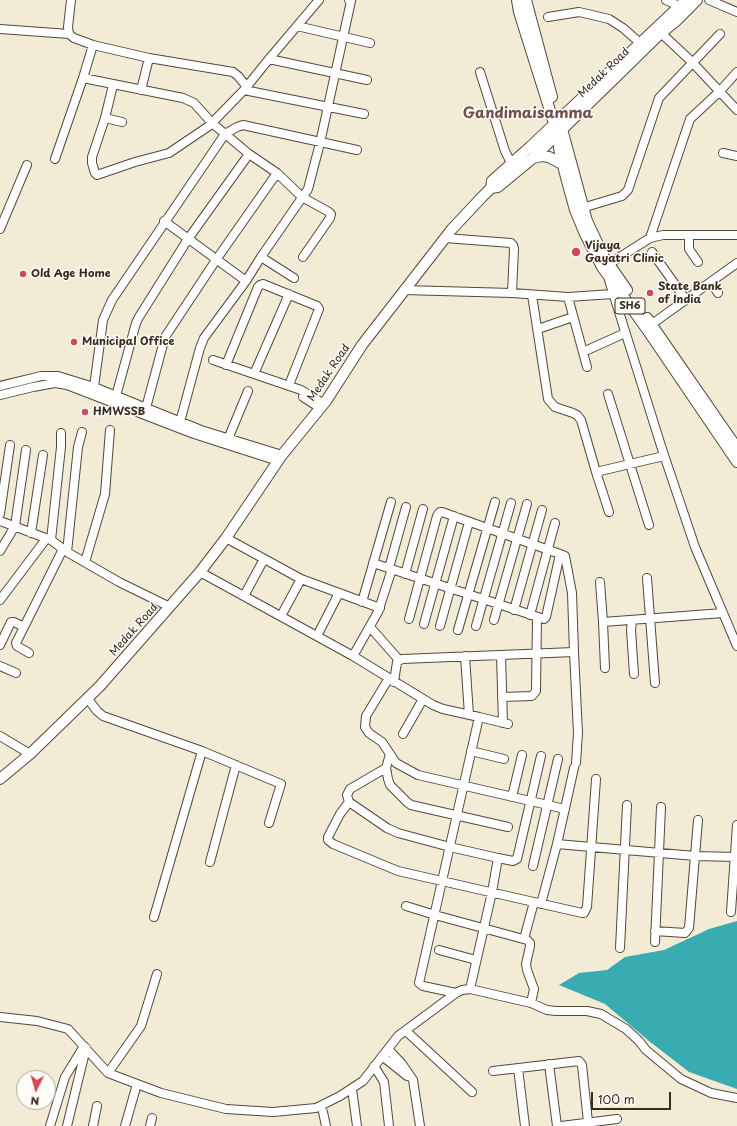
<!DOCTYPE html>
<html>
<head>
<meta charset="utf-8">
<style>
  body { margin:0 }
  #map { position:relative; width:737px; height:1126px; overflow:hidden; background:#f2ecd7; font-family:"Playpen Sans",sans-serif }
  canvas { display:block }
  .north { position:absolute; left:16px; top:1070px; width:40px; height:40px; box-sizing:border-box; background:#fdfcf7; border:1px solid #afa8a0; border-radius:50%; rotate:185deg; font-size:11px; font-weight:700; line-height:16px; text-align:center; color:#3b2a1e }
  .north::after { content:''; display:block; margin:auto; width:14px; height:18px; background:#d1495b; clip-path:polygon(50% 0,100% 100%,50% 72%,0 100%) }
  .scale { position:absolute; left:591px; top:1092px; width:80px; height:18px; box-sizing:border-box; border:2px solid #3b2a1e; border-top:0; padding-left:5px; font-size:12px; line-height:14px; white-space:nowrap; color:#3b2a1e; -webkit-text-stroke:3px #fdfcf7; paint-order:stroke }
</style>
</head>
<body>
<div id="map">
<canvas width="737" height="1126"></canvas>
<div class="north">N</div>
<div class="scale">100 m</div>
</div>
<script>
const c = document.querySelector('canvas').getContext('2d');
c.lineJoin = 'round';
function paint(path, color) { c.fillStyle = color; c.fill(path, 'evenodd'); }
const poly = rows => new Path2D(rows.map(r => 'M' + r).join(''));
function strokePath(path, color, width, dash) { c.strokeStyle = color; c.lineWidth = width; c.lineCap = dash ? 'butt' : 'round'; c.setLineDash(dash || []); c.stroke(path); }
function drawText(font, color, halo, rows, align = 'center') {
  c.font = font + ' "Playpen Sans",sans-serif'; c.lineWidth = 3; c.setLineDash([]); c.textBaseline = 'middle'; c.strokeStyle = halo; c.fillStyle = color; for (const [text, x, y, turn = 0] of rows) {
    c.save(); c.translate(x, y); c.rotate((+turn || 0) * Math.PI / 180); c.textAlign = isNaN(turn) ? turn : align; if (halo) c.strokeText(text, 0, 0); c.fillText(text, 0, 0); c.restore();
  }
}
paint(poly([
  [737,921,737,1089,689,1072,649,1041,605,1004,559,985,579,973,607,970,625,957,664,950,709,929]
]), '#39acb2');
const minor = poly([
  [71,0,68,27,69,34,74,38,93,45,149,58,233,72,238,76,247,87],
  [666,0,679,6],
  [709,0,737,12],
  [548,17,579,12,609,19,623,28,640,43],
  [297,26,370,43],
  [0,29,69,34],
  [661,33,692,62,737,110],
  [269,59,367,80],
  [480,72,505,151,512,165],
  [83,78,183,98,194,103,212,123,249,154,277,173,302,197,329,212,331,214,330,218,303,257],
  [113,85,105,118,92,157,92,163,95,173,97,175,135,162,169,153,209,126,244,90,269,59,319,0],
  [141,90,149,58],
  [244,90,364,114],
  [105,118,122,122],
  [723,153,737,156],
  [55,159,83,78,93,45],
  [582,208,622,196,628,190,659,98,720,34],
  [164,221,246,281],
  [0,229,27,165],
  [689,235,689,249,698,262],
  [445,238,511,243,513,245,514,249,512,293],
  [650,238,690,119,720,91,737,72],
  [652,252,686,300],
  [261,257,294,278],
  [609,264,650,238,663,235,737,235],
  [609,280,662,449,695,547,737,646],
  [711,282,718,293],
  [404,290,512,293,568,297,613,294],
  [532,295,548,399,555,407,573,413,577,415,581,420,596,472,609,512],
  [568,297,587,367],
  [652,324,737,263],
  [538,329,573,317],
  [583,352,625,333],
  [213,360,301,390,324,404],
  [226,365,258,287,260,285,263,284,317,306,319,309,289,385],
  [254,374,289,294],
  [0,386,41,376,58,376,94,387,201,430,282,455],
  [94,387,103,320,112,300,225,134,237,127,243,125,357,150],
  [608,394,649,525],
  [0,395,33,387,55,383,67,385,194,434,278,461],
  [116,396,136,323,139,317,188,239,249,154],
  [303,397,320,408],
  [146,408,165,337,216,260,277,173],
  [180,422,200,348,204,338,246,281,261,257,308,189,320,143,351,1,349,0],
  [228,439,248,391],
  [596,472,664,456],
  [0,514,10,445],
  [0,521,51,540,67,552,119,582,170,607],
  [31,533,43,455],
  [226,538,301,579,380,608],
  [51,540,61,447,61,433],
  [0,551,15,526,26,450],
  [67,552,78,447,82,432],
  [85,562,105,494,110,430],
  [373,563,544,619,546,617,560,554],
  [389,568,406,507],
  [200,572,353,656,433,705,443,709,479,717,419,983,423,986,456,993],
  [405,574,423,509],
  [647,578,655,683],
  [600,582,603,622],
  [244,596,264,559],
  [0,600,46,539],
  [362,602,391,502],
  [514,610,542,510],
  [530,615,555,523],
  [281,616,301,579],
  [494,620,527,504],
  [632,620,631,630,634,674],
  [424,624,454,516],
  [440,626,469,522],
  [476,626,511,503],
  [370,627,399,660],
  [458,630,495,502],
  [317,636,339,593],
  [0,645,11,622,14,622,24,627],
  [574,652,578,733,576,763],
  [29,653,17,646,16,643,63,549],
  [501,655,503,723],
  [353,656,378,612,392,569],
  [465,656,469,715],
  [0,666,16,673],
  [605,668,603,622,723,613],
  [389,678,366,716,365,727,369,733,382,742,396,763,418,775,565,809],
  [394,682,397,662,402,659,574,652,572,593,565,556,560,554,442,512,440,512,437,516,409,619],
  [502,697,532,696,536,691,537,617],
  [88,699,97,711,103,716,202,751,154,917],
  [479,717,508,724],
  [403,734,423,699],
  [0,736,30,754],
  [202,751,281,784,269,823],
  [471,751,504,759],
  [390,754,386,768,388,779,390,785,407,802,411,805,508,827],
  [386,768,350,789,347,795,349,802,387,828,398,833,450,847,498,858,492,892,470,989],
  [574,768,557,844,695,856,737,857],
  [512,797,522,755],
  [349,802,340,814,328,837,328,840,333,844,398,871,582,913,584,913,587,907,596,779],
  [498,858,513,861,517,859,541,756],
  [210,862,236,765],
  [533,866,558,759],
  [541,904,557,844],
  [406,906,435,915,527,940,530,943,530,946,526,964,527,970,534,989,531,1003],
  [731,912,737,825],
  [655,931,685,933,689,928,698,820],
  [524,939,534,902],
  [655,942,661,807],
  [620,948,627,805],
  [439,950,476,960],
  [0,1017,37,1021,68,1029,108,1073,161,1093,226,1109,273,1112,316,1108,340,1096,363,1081,398,1036,456,993,462,990,470,989,531,1003,547,1010,556,1011,587,1011,601,1014,626,1029,639,1041,646,1050,681,1079,711,1093,737,1098],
  [406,1031,472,1092],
  [388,1049,402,1064,413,1080,420,1126],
  [382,1056,407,1076],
  [549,1064,557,1126],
  [374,1066,384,1082,389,1126],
  [518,1068,525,1126],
  [493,1071,579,1061,582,1065,588,1122],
  [108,1073,141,1026,157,974],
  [352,1089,357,1126],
  [323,1112,326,1126],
  [50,1126,65,1077,84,1046],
  [67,1126,86,1048],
  [93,1126,97,1106],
  [125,1126,137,1084],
  [150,1126,152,1118],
  [561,1126,617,1119]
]);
const major = poly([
  [517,0,519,12,557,133,560,154,567,181,575,210,585,234,602,267,646,328,737,462],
  [526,0,552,97],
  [562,129,587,221,604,257,627,290],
  [533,158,542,156,549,157,562,164],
  [491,188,492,181,530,147,686,0],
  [647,318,737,448],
  [0,779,30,754,100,686,200,572,226,538,282,455,326,401,362,345,452,229,482,197,491,188,498,187,533,158,661,33,676,21,697,0]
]);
strokePath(minor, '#56473a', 10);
strokePath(major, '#56473a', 12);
strokePath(minor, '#fff', 8);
strokePath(major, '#fff', 10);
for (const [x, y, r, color] of [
  [576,252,5,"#d1495b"],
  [23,274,4,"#d1495b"],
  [650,293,4,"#d1495b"],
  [74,342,4,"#d1495b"],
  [85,412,4,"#d1495b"]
]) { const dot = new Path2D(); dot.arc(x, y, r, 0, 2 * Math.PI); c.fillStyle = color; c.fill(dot); strokePath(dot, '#fdfcf7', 1.5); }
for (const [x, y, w] of [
  [630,306,30]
]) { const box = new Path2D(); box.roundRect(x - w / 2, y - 8, w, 16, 3); c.fillStyle = '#fdfcf7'; c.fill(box); strokePath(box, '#3b2a1e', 1); }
drawText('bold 10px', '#3b2a1e', null, [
  ["SH6",630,306]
]);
drawText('11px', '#3b2a1e', '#fdfcf7', [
  ["Medak Road",604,73,-44],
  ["Medak Road",329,373,-56],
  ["Medak Road",134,630,-48]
]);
drawText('bold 11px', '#3b2a1e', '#fdfcf7', [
  ["Vijaya",585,246],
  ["Gayatri Clinic",585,259],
  ["Old Age Home",31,274],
  ["State Bank",658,287],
  ["of India",658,300],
  ["Municipal Office",82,342],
  ["HMWSSB",93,412]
], 'left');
drawText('bold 15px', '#715150', '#fdfcf7', [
  ["Gandimaisamma",528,114]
]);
</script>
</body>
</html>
